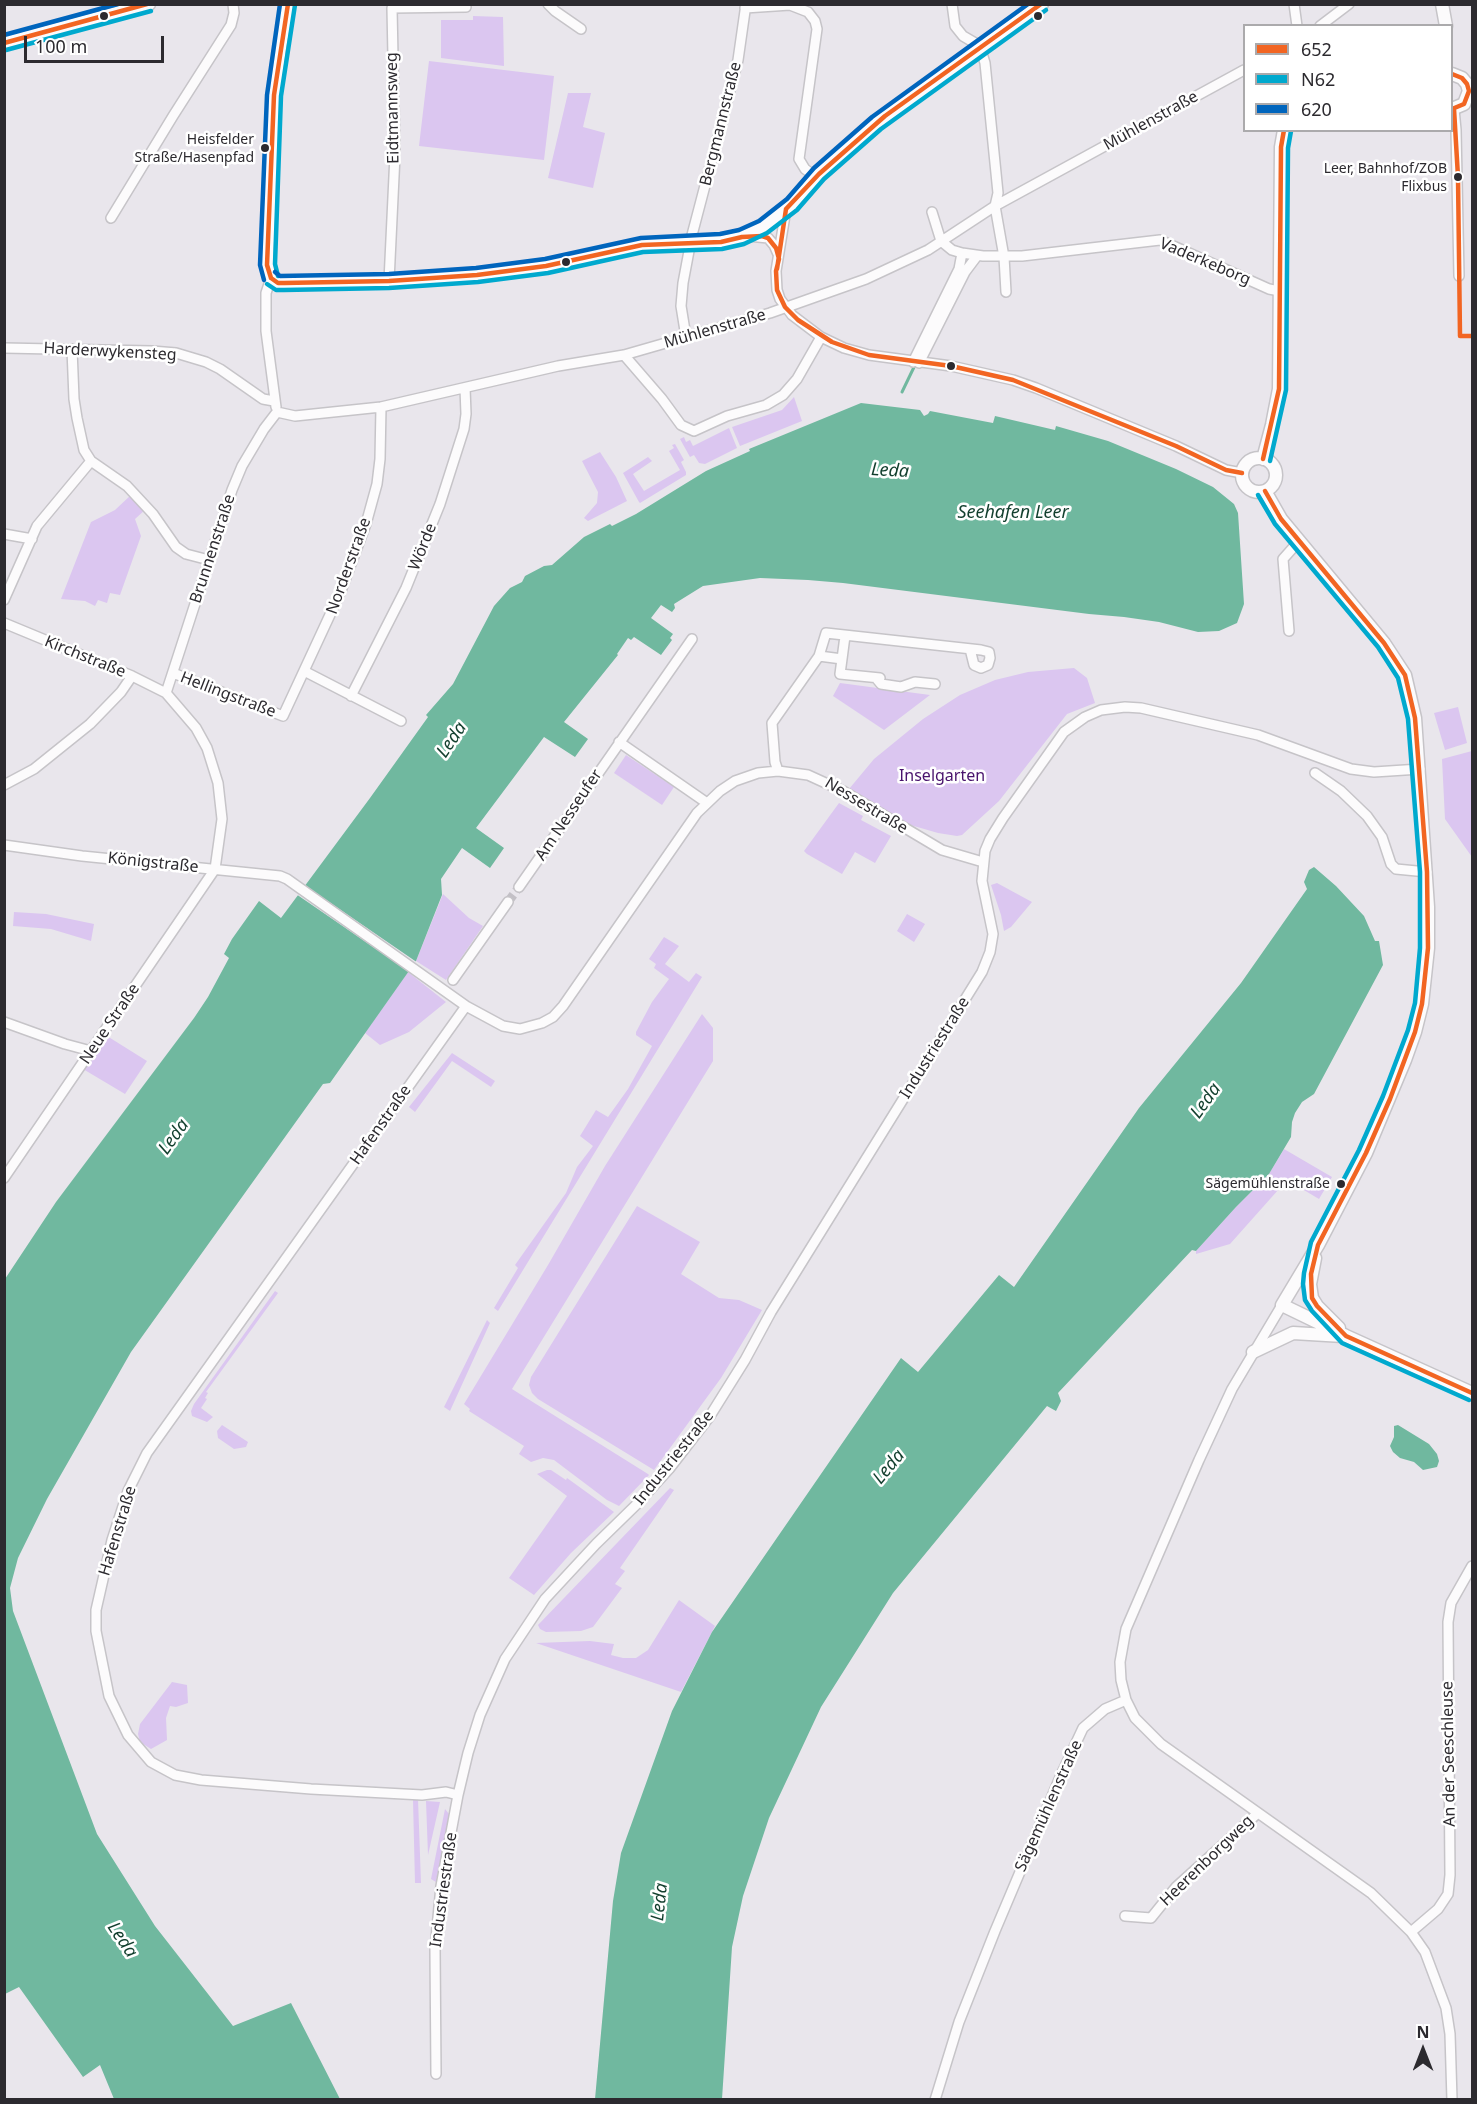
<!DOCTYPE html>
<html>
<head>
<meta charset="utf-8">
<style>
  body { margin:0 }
  #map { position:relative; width:1477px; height:2104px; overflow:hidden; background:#e9e6ec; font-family:"Noto Sans",sans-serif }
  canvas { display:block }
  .frame { position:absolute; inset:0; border:6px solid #2c2a2f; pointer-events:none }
  .legend { position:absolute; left:1243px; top:24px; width:210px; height:108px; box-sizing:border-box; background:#fff; border:2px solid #abaaac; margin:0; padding:8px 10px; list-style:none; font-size:18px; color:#2c2a2f }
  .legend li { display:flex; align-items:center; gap:12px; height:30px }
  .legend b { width:30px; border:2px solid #abaaac }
  .north { position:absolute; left:1393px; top:2020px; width:60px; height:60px; -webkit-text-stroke:4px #fff; paint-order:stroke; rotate:0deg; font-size:16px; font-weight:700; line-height:24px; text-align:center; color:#2c2a2f }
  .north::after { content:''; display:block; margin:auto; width:21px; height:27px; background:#2c2a2f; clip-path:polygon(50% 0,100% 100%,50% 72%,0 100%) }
  .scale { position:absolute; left:24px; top:36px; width:140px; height:27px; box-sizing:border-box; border:3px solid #2c2a2f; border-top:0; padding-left:8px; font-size:18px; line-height:21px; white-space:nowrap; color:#2c2a2f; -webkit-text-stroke:4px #fff; paint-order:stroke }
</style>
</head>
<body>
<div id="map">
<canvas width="1477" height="2104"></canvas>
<div class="frame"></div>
<ul class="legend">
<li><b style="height:8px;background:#f26522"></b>652</li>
<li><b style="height:8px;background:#00a9ce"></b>N62</li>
<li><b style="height:8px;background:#0065bd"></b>620</li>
</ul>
<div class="north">N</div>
<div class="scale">100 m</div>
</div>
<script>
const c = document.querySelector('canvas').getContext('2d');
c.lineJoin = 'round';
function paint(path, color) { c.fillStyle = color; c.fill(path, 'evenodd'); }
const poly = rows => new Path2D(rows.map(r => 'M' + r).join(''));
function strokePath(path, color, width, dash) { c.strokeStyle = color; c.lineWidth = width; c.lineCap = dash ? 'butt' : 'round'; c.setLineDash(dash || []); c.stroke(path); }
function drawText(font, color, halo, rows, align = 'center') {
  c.font = font + ' "Noto Sans",sans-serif'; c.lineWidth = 5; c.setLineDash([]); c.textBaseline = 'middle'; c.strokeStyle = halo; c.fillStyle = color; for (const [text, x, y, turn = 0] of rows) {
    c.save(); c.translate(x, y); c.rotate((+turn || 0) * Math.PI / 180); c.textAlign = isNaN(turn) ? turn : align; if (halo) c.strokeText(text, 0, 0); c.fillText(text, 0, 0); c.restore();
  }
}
paint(poly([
  [473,16,503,17,504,66,441,58,441,20,473,20],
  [429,61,554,76,544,160,419,146],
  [568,93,591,93,583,127,605,133,593,188,548,178],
  [794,397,802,421,740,446,732,427,782,410],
  [729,428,737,448,705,464,699,463,694,455,690,457,680,439,684,437,686,442,690,440,693,446],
  [675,444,684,460,681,462,686,472,686,475,640,503,639,502,623,473,648,457,652,461,633,474,644,491,680,470,669,451,674,448,672,445],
  [600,452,616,477,627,501,588,521,584,518,597,503,598,492,582,461],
  [132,494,146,509,135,519,141,536,120,595,110,593,107,603,98,600,95,606,85,601,61,599,91,522,115,510],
  [1074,668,1087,678,1095,703,1067,714,999,801,962,835,957,836,938,833,907,824,849,789,874,759,923,719,960,695,995,680,1028,672],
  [840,683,930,695,884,730,833,696],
  [1458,707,1467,743,1445,750,1434,713],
  [1472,751,1472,857,1445,819,1442,759],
  [626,755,674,787,662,805,614,773],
  [839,803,863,816,861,820,891,836,875,863,855,852,842,874,807,854,804,851],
  [997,883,1032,902,1011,927,1004,931,1001,915,991,885],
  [443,894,469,918,483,926,446,980,416,961],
  [14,912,46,914,94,924,91,941,51,929,13,926],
  [907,914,925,924,914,942,897,931],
  [664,937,679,946,665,964,689,982,696,973,702,977,498,1311,494,1308,518,1268,515,1265,566,1193,577,1167,593,1146,580,1136,596,1110,608,1117,628,1089,652,1046,636,1035,636,1032,652,1002,669,979,654,968,656,964,649,959],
  [408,972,446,1002,409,1032,380,1045,365,1033],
  [702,1014,713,1028,713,1061,512,1389,648,1474,649,1475,619,1506,607,1500,554,1460,543,1458,531,1462,519,1454,524,1446,469,1411,470,1409,464,1404,548,1265,605,1166],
  [107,1036,147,1061,125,1094,83,1069],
  [452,1053,495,1081,491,1087,452,1061,415,1112,409,1107],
  [1284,1149,1332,1177,1319,1199,1287,1180,1230,1244,1196,1254,1196,1251,1236,1207,1269,1174],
  [637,1206,700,1242,681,1274,719,1298,739,1300,762,1310,721,1378,654,1470,538,1399,532,1393,529,1385,531,1377],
  [275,1291,278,1293,206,1392,208,1393,205,1398,207,1399,201,1408,213,1417,207,1422,192,1416,191,1411,194,1404],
  [487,1320,490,1323,450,1411,444,1407],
  [222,1425,248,1442,246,1447,234,1449,218,1438,217,1431],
  [547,1470,551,1470,566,1480,567,1478,614,1512,571,1553,534,1595,509,1578,567,1496,537,1474],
  [670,1488,674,1490,620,1568,625,1571,615,1584,622,1588,593,1627,581,1631,546,1632,540,1629,538,1625],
  [679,1600,715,1626,681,1692,536,1643,590,1641,614,1644,611,1655,623,1658,636,1658,648,1650],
  [172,1682,187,1685,188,1703,176,1707,170,1706,166,1718,167,1740,151,1749,140,1742,138,1734,140,1724],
  [418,1799,421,1883,415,1883,413,1800],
  [426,1801,440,1802,428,1855],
  [445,1809,449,1814,436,1882,431,1879]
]), '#dbc6f0');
paint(poly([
  [861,403,920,410,924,416,928,414,930,411,993,423,995,416,1055,430,1056,426,1108,441,1176,469,1213,487,1234,504,1238,513,1244,604,1237,623,1219,631,1198,632,1159,622,1124,617,1089,614,843,583,808,580,760,578,703,586,674,604,675,608,672,612,661,605,651,618,673,634,670,638,672,640,661,655,634,637,631,640,628,638,617,654,618,655,564,722,588,739,575,757,544,737,476,828,504,848,490,868,462,848,441,879,442,895,416,961,330,1083,323,1084,131,1352,47,1499,18,1558,10,1588,13,1611,97,1834,155,1926,233,2026,291,2003,340,2099,114,2099,100,2065,83,2077,19,1987,5,1994,5,1279,56,1202,194,1018,208,997,229,958,224,954,232,939,259,901,281,918,370,798,428,717,426,715,453,684,494,606,510,588,522,582,525,576,544,566,552,565,584,537,610,524,612,526,636,514,706,471,750,451,749,449],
  [1314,867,1336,886,1364,916,1375,941,1379,941,1383,965,1314,1094,1302,1102,1295,1113,1292,1122,1291,1137,1269,1174,1236,1207,1196,1251,1192,1250,1058,1393,1061,1401,1056,1411,1047,1406,893,1593,821,1707,769,1818,743,1896,732,1947,722,2099,595,2099,613,1901,621,1853,672,1711,712,1632,901,1358,918,1372,999,1275,1014,1287,1139,1108,1241,983,1307,889,1304,882,1309,870],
  [1398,1425,1429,1444,1437,1454,1439,1461,1437,1467,1423,1470,1414,1462,1400,1458,1393,1452,1390,1446,1394,1437,1394,1426]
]), '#70b89f');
paint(poly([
  [303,884,418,963,411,973,296,894]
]), '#e9e6ec');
strokePath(poly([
  [902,392,916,363]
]), '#70b89f', 3);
strokePath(poly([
  [508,902,519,887]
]), '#c3c0c6', 9, [9, 4.5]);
const minor = poly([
  [548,4,555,11,581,29],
  [952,4,955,26,963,36,975,43,981,50,985,63,998,193,995,206,1004,257,1006,292],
  [1294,4,1297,26],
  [745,8,790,5,808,12,815,21,817,29,799,159,805,169,816,177],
  [1320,26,1349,4],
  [1454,109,1456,130,1459,276],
  [786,209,776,271,777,290,780,299,792,315,821,337,844,348,869,355,951,366,1013,380,1036,388,1176,446,1226,470,1242,473],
  [932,212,941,241,952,250,962,253,983,256,1022,256,1160,240,1269,289,1280,291],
  [111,218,173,116,231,25,234,13,233,4],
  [748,236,768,238,774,245,778,254],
  [271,278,266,293,266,331,276,407],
  [389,281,395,155,392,8,466,7],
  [686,337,681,306,683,283,692,235,738,60,746,4],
  [4,348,152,351,176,353,206,362,220,369,263,399,274,401],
  [72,349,74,399,77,418,84,450,91,461,127,486,153,514,176,547,186,554,209,560],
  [624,355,662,399,681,425,694,431,727,416,766,405,783,395,797,379,821,337],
  [913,362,959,269,962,253],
  [919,363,965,272,977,256],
  [277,412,295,416,381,407,558,366,624,355,770,313,866,279,928,250,995,206,1244,70],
  [4,534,32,539],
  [4,600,37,526,91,461],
  [4,623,132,676,166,693,196,728,207,748,218,783,222,819,215,869,4,1178],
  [1289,631,1283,559,1299,541],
  [819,656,842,659,845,636],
  [842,659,840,674,880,678],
  [304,671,401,721],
  [173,673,283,716,341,591,366,524,377,484,380,459,381,407],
  [876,678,881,684,901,687,915,682,935,684],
  [166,693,232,490,242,466,264,429,277,412],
  [351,696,406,588,440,504,464,429,466,414,465,388],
  [619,742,707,803],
  [778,771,775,762,772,723,819,656,826,633,981,650,989,652,990,658,988,665,981,668,974,665,970,649],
  [1315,773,1341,791,1367,816,1382,837,1391,864,1396,869,1427,872],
  [4,785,34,769,90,724,121,692,132,676],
  [4,845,82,856,280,876,287,879,466,1006,503,1026,520,1029,542,1023,553,1017,563,1006,697,813,720,791,735,781,758,773,778,771,808,775,843,791,942,850,983,862],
  [519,887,692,639],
  [453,980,508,902],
  [4,1022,65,1044,91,1051],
  [1282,1305,1232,1389,1199,1460,1126,1629,1120,1662,1121,1680,1126,1700,1135,1718,1161,1744,1371,1893,1411,1932,1425,1952,1446,2008,1450,2034,1452,2100],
  [458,1795,446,1792,422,1795,311,1789,201,1780,175,1775,151,1762,128,1735,109,1696,96,1631,96,1610,112,1540,128,1491,147,1453,466,1006],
  [1125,1916,1151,1918,1176,1887,1258,1813],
  [1411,1932,1438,1909,1448,1894,1450,1875,1448,1622,1451,1603,1472,1566],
  [436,2074,435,1949,441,1886,458,1795,468,1753,480,1715,505,1659,545,1599,596,1544,638,1503,669,1469,710,1416,745,1360,771,1312,982,972,990,952,993,934,982,881,985,851,990,839,1003,818,1064,732,1085,717,1101,710,1125,707,1141,708,1258,735,1351,769,1374,772,1420,769],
  [935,2100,959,2022,995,1931,1061,1775,1083,1728,1105,1709,1126,1700]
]);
const major = poly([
  [288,4,280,48,274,95,267,265,271,278,278,283,284,283,389,281,477,275,546,266,642,245,691,242,721,242,742,237,763,227,792,205,819,174,876,123,1042,4],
  [1442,4,1446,26],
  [4,43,149,4],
  [1452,74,1462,78,1467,84,1469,91,1464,104,1452,109],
  '1242 475a17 17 0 1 1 34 0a17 17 0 1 1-34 0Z',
  [1263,459,1272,425,1279,389,1281,147,1284,130],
  [1265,491,1281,519,1384,643,1405,675,1415,718,1428,907,1428,948,1422,1004,1415,1032,1405,1060,1366,1153,1318,1245,1282,1305,1346,1336,1472,1393],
  [1315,1258,1310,1284,1312,1298,1317,1306,1339,1328],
  [1253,1352,1293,1333,1343,1336]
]);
strokePath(minor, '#c6c4c8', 12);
strokePath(major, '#c6c4c8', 15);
strokePath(minor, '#fcfbfc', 9);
strokePath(major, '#fcfbfc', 12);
strokePath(poly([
  [4,43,147,4],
  [1452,74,1462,78,1467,84,1469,91,1464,104,1452,109],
  [1454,109,1458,177,1460,336,1472,336],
  [777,269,786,209,819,174,885,116,1041,4],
  [271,278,278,283,284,283,389,281,477,275,546,266,642,245,721,242,742,237,762,236,768,238,776,248,779,259,776,271,777,290,785,307,798,320,832,342,869,355,951,366,1013,380,1176,446,1226,470,1242,473],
  [271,278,267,265,274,95,288,4],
  [1263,459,1279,389,1281,147,1284,130],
  [1265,491,1281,519,1384,643,1405,675,1415,718,1427,872,1428,948,1422,1004,1415,1032,1390,1099,1366,1153,1318,1245,1311,1274,1312,1298,1317,1306,1346,1336,1472,1393]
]), '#f26522', 4.5);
strokePath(poly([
  [6,50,151,11],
  [278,276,275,264,281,96,295,5],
  [267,284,276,290,284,290,389,288,478,282,548,273,643,252,722,249,744,244,767,233,797,210,824,179,881,129,1046,10],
  [1270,461,1286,390,1288,148,1291,131],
  [1258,495,1275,524,1378,647,1398,678,1408,719,1420,872,1420,948,1415,1003,1408,1030,1383,1096,1359,1150,1311,1242,1304,1273,1303,1284,1305,1300,1312,1311,1342,1343,1469,1400]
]), '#00a9ce', 4.5);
strokePath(poly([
  [4,35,118,4],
  [275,272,280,276,389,274,476,268,545,259,641,238,720,234,739,230,759,221,787,199,814,168,872,117,1028,4],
  [264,280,260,265,267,95,280,4]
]), '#0065bd', 4.5);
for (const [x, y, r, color] of [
  [104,16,5,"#2c2a2f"],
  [1038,16,5,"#2c2a2f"],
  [265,148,5,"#2c2a2f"],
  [1458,177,5,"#2c2a2f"],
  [566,262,5,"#2c2a2f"],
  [951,366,5,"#2c2a2f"],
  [1341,1184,5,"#2c2a2f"]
]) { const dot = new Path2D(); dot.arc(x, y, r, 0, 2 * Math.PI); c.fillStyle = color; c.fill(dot); strokePath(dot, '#fff', 2); }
drawText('14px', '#2c2a2f', '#fff', [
  ["Heisfelder",254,140],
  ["Straße/Hasenpfad",254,158],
  ["Leer, Bahnhof/ZOB",1447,169],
  ["Flixbus",1447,187],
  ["Sägemühlenstraße",1330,1184]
], 'right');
drawText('16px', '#2c2a2f', '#fff', [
  ["Eidtmannsweg",393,108,-91],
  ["Mühlenstraße",1151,121,-29],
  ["Bergmannstraße",721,124,-76],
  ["Vaderkeborg",1205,262,23],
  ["Mühlenstraße",715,329,-16],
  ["Harderwykensteg",110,352,3],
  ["Wörde",423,547,-68],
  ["Brunnenstraße",213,549,-72],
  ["Norderstraße",349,566,-70],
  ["Kirchstraße",85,657,22],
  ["Hellingstraße",228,695,21],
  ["Nessestraße",866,806,31],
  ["Am Nesseufer",569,815,-56],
  ["Königstraße",153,863,6],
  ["Neue Straße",110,1024,-56],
  ["Industriestraße",935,1048,-58],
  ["Hafenstraße",381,1125,-55],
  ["Industriestraße",674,1458,-51],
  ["Hafenstraße",118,1531,-73],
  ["An der Seeschleuse",1449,1754,-91],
  ["Sägemühlenstraße",1049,1806,-66],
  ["Heerenborgweg",1207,1861,-44],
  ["Industriestraße",444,1890,-82]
]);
drawText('16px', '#48136c', '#fff', [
  ["Inselgarten",942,776]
]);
drawText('italic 18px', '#123f2e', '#fff', [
  ["Leda",890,471,3],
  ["Seehafen Leer",1013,513],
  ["Leda",452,740,-56],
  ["Leda",1206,1101,-54],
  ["Leda",174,1137,-54],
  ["Leda",889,1467,-50],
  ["Leda",660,1902,-84],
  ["Leda",122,1940,56]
]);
</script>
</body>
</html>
